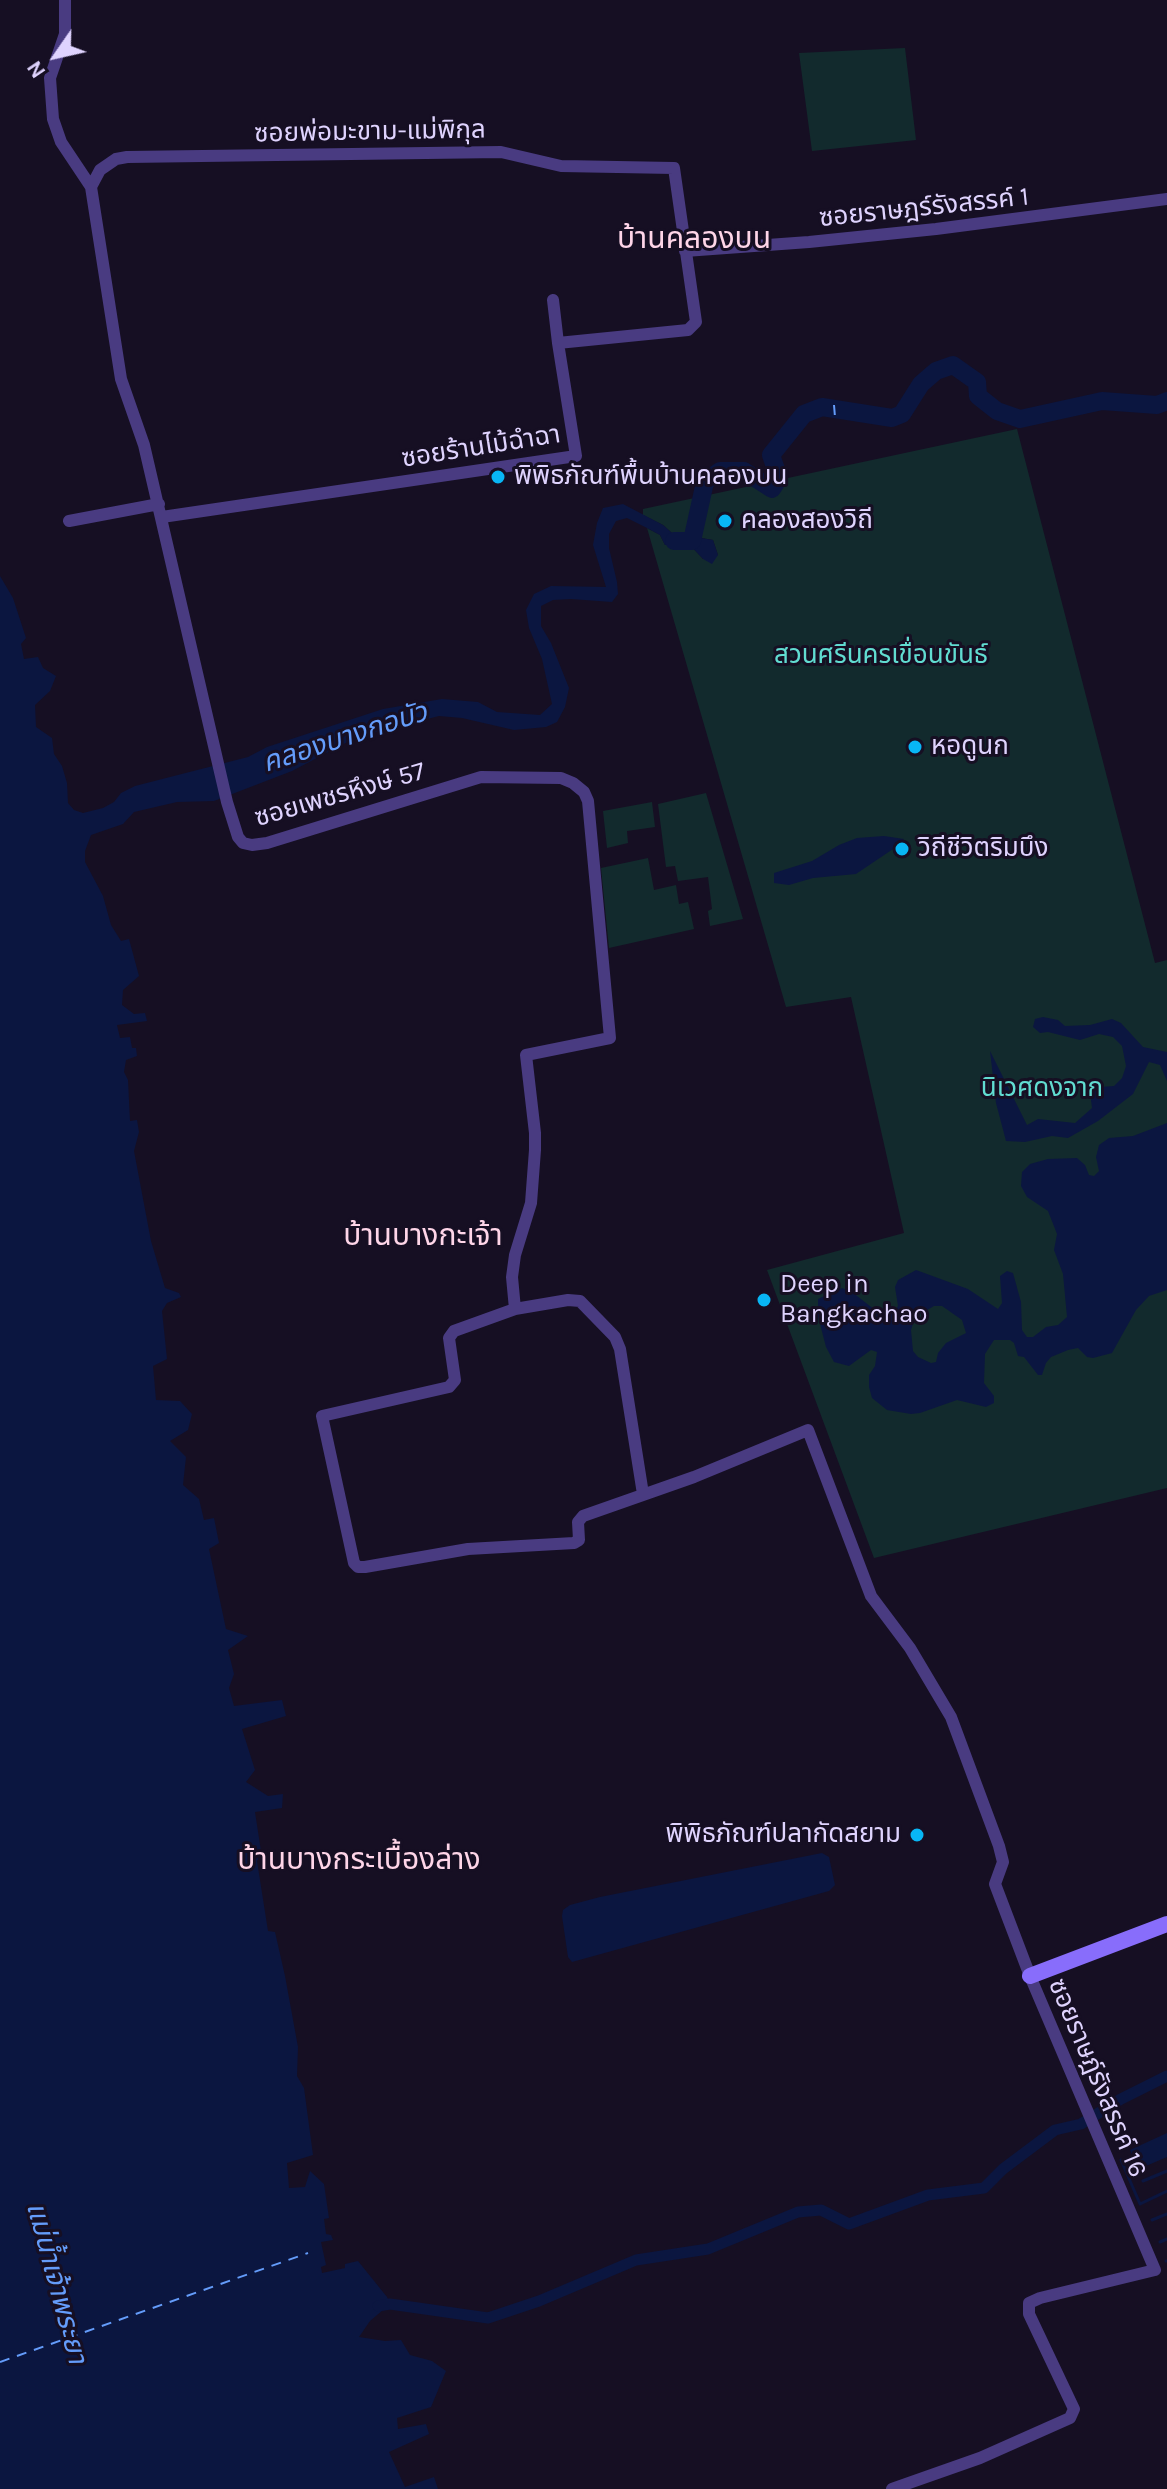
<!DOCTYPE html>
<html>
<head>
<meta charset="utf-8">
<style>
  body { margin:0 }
  #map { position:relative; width:1167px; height:2489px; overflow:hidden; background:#160f23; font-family:Karla,sans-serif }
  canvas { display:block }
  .north { position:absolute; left:16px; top:16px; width:80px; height:80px; -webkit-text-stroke:6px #160f23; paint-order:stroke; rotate:236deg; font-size:22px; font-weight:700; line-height:32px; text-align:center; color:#dfd3fe }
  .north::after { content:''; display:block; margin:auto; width:28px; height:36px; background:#dfd3fe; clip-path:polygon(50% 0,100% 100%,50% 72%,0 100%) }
</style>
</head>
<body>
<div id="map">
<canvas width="1167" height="2489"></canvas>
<div class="north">N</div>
</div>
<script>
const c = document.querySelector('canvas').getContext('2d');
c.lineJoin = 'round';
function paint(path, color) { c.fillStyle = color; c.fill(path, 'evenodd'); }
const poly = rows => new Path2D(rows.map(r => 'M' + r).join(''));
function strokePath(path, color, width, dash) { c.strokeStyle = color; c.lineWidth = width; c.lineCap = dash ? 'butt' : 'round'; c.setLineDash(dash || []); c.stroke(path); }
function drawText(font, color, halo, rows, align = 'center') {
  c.font = font + ' Karla,"Noto Sans Thai",sans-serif'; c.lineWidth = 6; c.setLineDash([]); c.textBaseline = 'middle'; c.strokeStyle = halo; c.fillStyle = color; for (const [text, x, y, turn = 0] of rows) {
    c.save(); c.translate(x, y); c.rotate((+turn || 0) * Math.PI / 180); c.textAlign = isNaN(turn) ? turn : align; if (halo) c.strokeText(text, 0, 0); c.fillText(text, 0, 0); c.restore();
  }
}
paint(poly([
  [905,48,916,140,812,151,799,53],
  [1017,429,1155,963,1167,960,1167,1488,874,1558,767,1270,904,1233,851,997,786,1007,647,528,660,535,665,545,689,544,703,559,718,555,713,540,672,533,663,525,643,515,643,509],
  [706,793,743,919,710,926,708,911,712,909,708,877,678,881,675,866,666,867,658,804],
  [652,802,655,827,627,831,628,843,607,848,603,811],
  [648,858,654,890,676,885,679,904,688,902,694,929,609,948,601,868]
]), '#122a2d');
paint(poly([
  [623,504,663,525,672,533,713,540,718,555,712,564,703,559,689,544,665,545,660,535,647,528,627,518,616,521,609,534,609,548,617,582,618,594,612,602,571,599,553,600,541,606,541,626,551,643,569,688,565,707,557,722,546,727,514,730,462,718,439,716,357,737,292,771,214,801,177,802,134,812,123,824,91,835,85,851,85,862,103,896,111,925,121,941,129,939,139,976,123,990,122,1005,134,1014,145,1013,147,1021,117,1025,120,1038,130,1037,132,1048,136,1048,137,1056,126,1060,124,1072,128,1080,130,1121,137,1120,139,1132,134,1151,151,1241,165,1288,179,1293,181,1297,167,1303,162,1311,167,1359,153,1366,156,1400,180,1401,192,1414,188,1430,170,1441,186,1457,183,1485,199,1499,204,1520,214,1518,219,1543,209,1549,226,1629,248,1636,228,1650,234,1674,229,1688,234,1706,282,1700,286,1716,242,1729,255,1770,246,1782,268,1796,283,1794,282,1808,255,1812,261,1851,257,1861,268,1931,275,1932,285,1976,298,2047,297,2076,304,2088,313,2155,287,2163,289,2188,305,2187,310,2171,324,2184,329,2218,324,2219,326,2234,331,2235,333,2240,321,2242,326,2265,321,2267,322,2273,345,2268,345,2264,358,2261,387,2297,390,2304,370,2321,359,2337,385,2341,401,2340,410,2355,432,2361,446,2371,431,2407,397,2418,398,2429,426,2424,429,2434,389,2452,405,2487,434,2477,438,2489,0,2489,0,576,13,598,26,638,21,644,24,659,38,657,43,668,56,676,50,691,35,705,36,727,52,738,54,754,62,766,67,783,68,803,74,810,83,813,103,808,114,802,121,793,135,786,248,757,267,747,383,709,442,699,478,702,497,712,540,715,552,704,542,659,529,628,526,610,534,594,551,586,606,587,593,545,597,523,603,508],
  [884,836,904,839,899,845,856,874,813,878,789,885,774,883,774,873,812,861,839,845,857,838],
  [1043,1017,1058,1020,1065,1026,1090,1025,1112,1019,1121,1023,1143,1047,1167,1052,1167,1081,1160,1065,1149,1062,1133,1094,1098,1121,1068,1138,1052,1136,1025,1142,1006,1141,996,1103,990,1051,1027,1125,1038,1119,1075,1123,1092,1108,1090,1092,1100,1087,1114,1086,1122,1078,1126,1066,1122,1046,1113,1037,1099,1034,1080,1040,1048,1032,1040,1033,1033,1027,1035,1019],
  [1167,1123,1167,1290,1149,1296,1136,1310,1112,1353,1093,1358,1087,1357,1078,1348,1068,1350,1051,1357,1046,1363,1042,1375,1038,1375,1024,1357,1018,1356,1014,1343,1010,1340,994,1340,985,1354,984,1383,994,1396,994,1403,986,1407,957,1400,920,1413,911,1414,887,1410,872,1398,869,1387,869,1375,875,1366,877,1352,871,1350,849,1366,834,1362,826,1347,818,1316,818,1299,842,1288,852,1292,875,1310,894,1312,898,1306,895,1287,898,1280,916,1270,968,1289,998,1309,1002,1303,1000,1276,1007,1271,1013,1273,1021,1302,1022,1330,1027,1337,1033,1337,1046,1327,1058,1325,1067,1317,1063,1274,1054,1250,1057,1234,1048,1211,1027,1197,1021,1186,1022,1172,1030,1164,1048,1159,1077,1158,1085,1165,1089,1175,1094,1176,1099,1171,1096,1157,1099,1145,1109,1138,1133,1136],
  [934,1306,942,1306,962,1320,966,1333,946,1343,938,1353,936,1362,931,1363,918,1357,913,1351,911,1330,915,1317],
  [822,1853,829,1857,835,1885,829,1891,572,1962,568,1957,562,1916,563,1910,570,1905,600,1897],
  [1167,2133,1167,2157,1139,2169,1130,2150]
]), '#0b1640');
strokePath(poly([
  [1121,2160,1140,2204,1167,2191],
  [1143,2181,1167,2171],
  [1152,2220,1167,2214],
  [1160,2242,1167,2239],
  [1166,2261,1167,2261]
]), '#0b1640', 3);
strokePath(poly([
  [378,2306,390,2304,488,2318,539,2301,636,2260,708,2249,798,2212,821,2210,849,2224,928,2195,984,2188,1003,2169,1055,2130,1081,2124,1121,2099,1167,2076]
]), '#0b1640', 11);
strokePath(poly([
  [674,541,692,541,705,482,720,471,744,471,772,489,779,478,771,455,804,414,822,407,892,418,902,414,921,384,936,371,953,365,977,382,978,396,997,411,1020,419,1102,401,1157,405,1167,401]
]), '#0b1640', 18);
strokePath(poly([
  [834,405,835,417],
  [0,2362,308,2253]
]), '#649cfa', 2, [10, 8]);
strokePath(poly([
  [65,0,65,34,50,78,53,119,61,142,91,187,121,379,144,445,227,802,238,837,243,843,252,845,267,843,481,777,561,778,573,783,584,792,588,801,610,1038,526,1055,535,1133,535,1150,531,1203,515,1255,512,1277,515,1309],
  [91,187,100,170,116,159,127,157,501,152,561,166,674,168,696,322,688,330,558,343,576,456,162,517],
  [685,251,809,242,936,229,1167,199],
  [553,300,558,343],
  [69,521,159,504],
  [643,1494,620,1349,615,1337,580,1301,568,1300,515,1309,454,1331,449,1338,455,1380,449,1387,322,1416,354,1563,358,1567,365,1567,468,1549,574,1543,579,1540,578,1522,583,1516,694,1477,808,1430,871,1596,910,1648,951,1717,999,1846,1003,1862,995,1884,1030,1976,1155,2270,1040,2298,1029,2303,1029,2314,1074,2409,1070,2418,980,2458,892,2489]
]), '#493b81', 12);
strokePath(poly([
  [1030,1976,1167,1924]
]), '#886dfb', 16);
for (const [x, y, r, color] of [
  [498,477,8,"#08b6f5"],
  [725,521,8,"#08b6f5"],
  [915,747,8,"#08b6f5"],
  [902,849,8,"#08b6f5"],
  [764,1300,8,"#08b6f5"],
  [917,1835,8,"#08b6f5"]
]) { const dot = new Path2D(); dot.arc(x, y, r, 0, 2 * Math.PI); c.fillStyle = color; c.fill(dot); strokePath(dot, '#160f23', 3); }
drawText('26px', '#dfd3fe', '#160f23', [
  ["ซอยพ่อมะขาม-แม่พิกุล",370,132,-1],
  ["ซอยราษฎร์รังสรรค์ 1",924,208,-6],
  ["ซอยร้านไม้ฉำฉา",481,447,-9],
  ["ซอยเพชรหึงษ์ 57",340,795,-16],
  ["ซอยราษฎ์รังสรรค์ 16",1097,2078,67]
]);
drawText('26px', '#dfd3fe', '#160f23', [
  ["พิพิธภัณฑ์พื้นบ้านคลองบน",514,477],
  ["คลองสองวิถี",741,521],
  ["หอดูนก",931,747],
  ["วิถีชีวิตริมบึง",918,849],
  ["Deep in",780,1285],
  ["Bangkachao",780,1315],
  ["พิพิธภัณฑ์ปลากัดสยาม",901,1835,"right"]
], 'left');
drawText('26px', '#61dcd1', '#160f23', [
  ["สวนศรีนครเขื่อนขันธ์",881,656],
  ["นิเวศดงจาก",1042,1089]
]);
drawText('italic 28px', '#649cfa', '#160f23', [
  ["คลองบางกอบัว",345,738,-18],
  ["แม่น้ำเจ้าพระยา",56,2283,75]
]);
drawText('30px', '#fed5e8', '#160f23', [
  ["บ้านคลองบน",694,239],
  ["บ้านบางกะเจ้า",423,1236],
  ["บ้านบางกระเบื้องล่าง",359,1860]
]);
</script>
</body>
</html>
